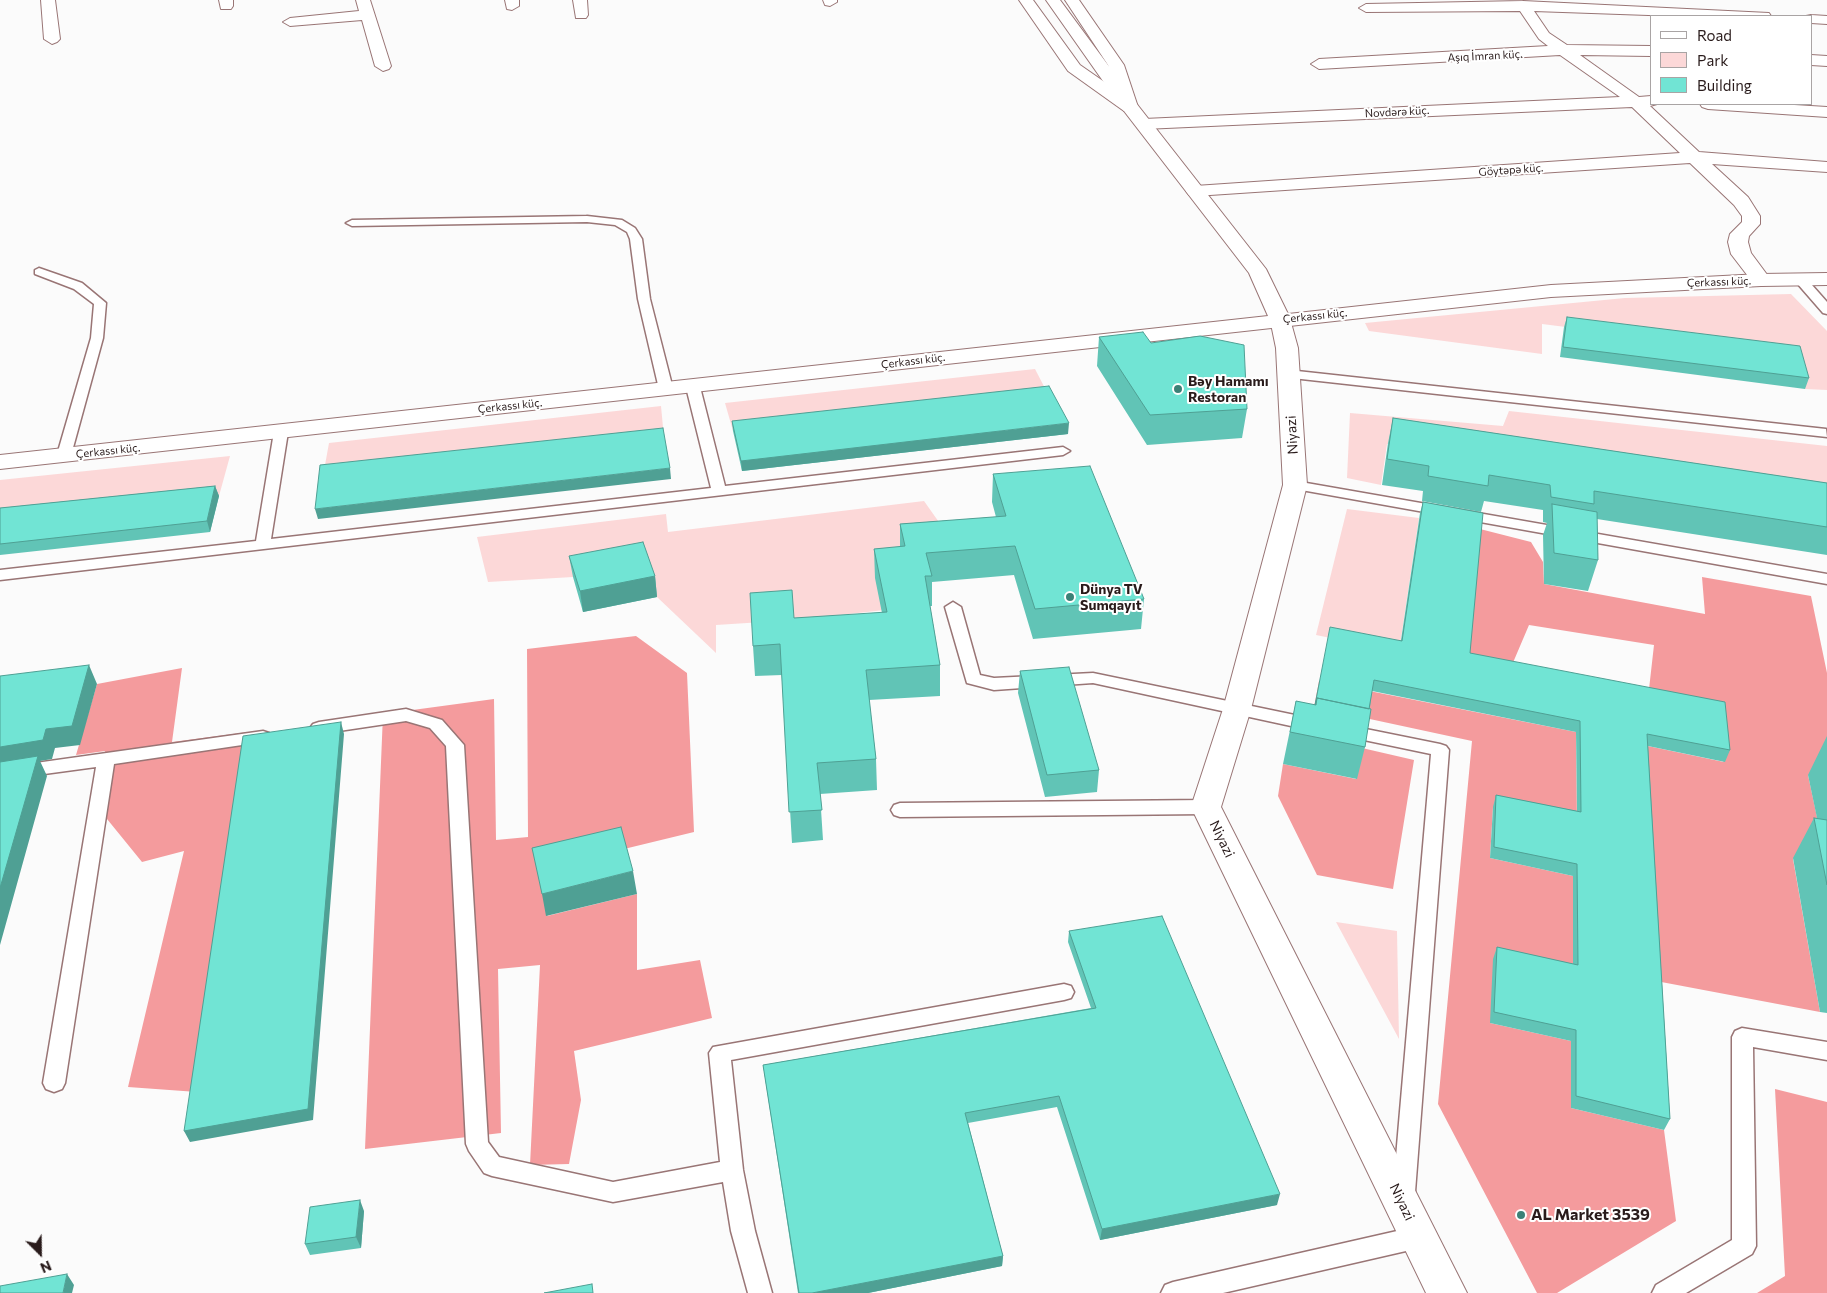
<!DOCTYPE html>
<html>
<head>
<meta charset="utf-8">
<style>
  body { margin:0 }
  #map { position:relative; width:1827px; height:1293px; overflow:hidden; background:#fbfbfb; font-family:Commissioner,sans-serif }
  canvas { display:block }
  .legend { position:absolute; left:1650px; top:15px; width:162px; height:90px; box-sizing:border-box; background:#fff; border:1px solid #a9a4a4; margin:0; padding:6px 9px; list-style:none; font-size:15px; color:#291b1b }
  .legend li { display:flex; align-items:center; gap:10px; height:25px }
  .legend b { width:25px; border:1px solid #a9a4a4 }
  .north { position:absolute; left:15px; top:1228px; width:50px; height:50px; -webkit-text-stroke:4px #fff; paint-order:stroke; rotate:157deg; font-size:14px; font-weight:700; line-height:20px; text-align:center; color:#291b1b }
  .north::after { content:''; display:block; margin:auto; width:18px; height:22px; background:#291b1b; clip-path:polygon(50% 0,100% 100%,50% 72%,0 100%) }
</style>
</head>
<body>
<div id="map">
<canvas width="1827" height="1293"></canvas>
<ul class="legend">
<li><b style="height:6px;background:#fff"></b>Road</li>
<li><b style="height:14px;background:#fcd8d8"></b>Park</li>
<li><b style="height:14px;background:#71e4d4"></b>Building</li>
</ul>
<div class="north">N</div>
</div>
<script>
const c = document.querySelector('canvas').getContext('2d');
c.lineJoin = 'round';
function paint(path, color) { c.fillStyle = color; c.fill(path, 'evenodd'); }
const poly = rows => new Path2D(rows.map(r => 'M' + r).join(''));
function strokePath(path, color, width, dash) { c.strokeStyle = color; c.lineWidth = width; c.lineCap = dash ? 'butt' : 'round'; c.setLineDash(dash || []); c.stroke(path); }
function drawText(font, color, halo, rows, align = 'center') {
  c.font = font + ' Commissioner,sans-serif'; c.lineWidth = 4; c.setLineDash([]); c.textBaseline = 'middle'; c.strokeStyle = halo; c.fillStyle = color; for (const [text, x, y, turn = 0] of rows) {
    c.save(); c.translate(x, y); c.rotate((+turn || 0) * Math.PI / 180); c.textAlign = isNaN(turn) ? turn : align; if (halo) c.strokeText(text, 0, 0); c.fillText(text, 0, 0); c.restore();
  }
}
paint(poly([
  [1791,294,1827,331,1827,390,1805,389,1796,356,1542,324,1542,354,1369,331,1365,323,1625,298],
  [1035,369,1049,396,733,431,725,403],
  [661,406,664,438,323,476,329,443],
  [1509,411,1827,446,1827,511,1387,444,1381,485,1347,478,1350,413,1503,426],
  [230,456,219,496,0,520,0,480],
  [924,501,958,549,903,608,794,620,716,625,716,653,657,597,650,576,631,566,573,577,488,582,477,537,666,514,668,532],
  [1347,509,1419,518,1399,652,1316,635],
  [1336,922,1397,931,1399,1039]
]), '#fcd8d8');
paint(poly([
  [1480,529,1531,542,1543,562,1544,584,1705,614,1702,577,1811,596,1827,673,1827,778,1808,775,1817,817,1827,819,1793,859,1820,1012,1656,981,1643,745,1724,762,1648,698,1654,645,1529,625,1509,672,1467,664],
  [636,636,687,673,694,832,624,849,547,916,637,894,637,970,700,960,712,1018,574,1051,581,1100,569,1164,530,1165,540,965,498,969,501,1133,365,1149,383,714,494,699,496,840,528,837,527,649],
  [182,668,172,742,248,732,197,1092,128,1087,184,851,142,862,94,803,105,751,76,755,97,684],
  [1319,681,1576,732,1577,824,1493,807,1490,858,1573,876,1573,976,1490,1023,1571,1041,1571,1108,1664,1130,1676,1221,1557,1293,1537,1293,1438,1104,1472,741,1314,707],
  [1362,748,1414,760,1393,889,1317,875,1278,796,1283,764,1356,779],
  [1775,1089,1827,1102,1827,1293,1757,1293,1785,1276]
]), '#f49b9d');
const lane = poly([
  [587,216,622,220,635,228,642,239,650,299,673,389,671,392,661,392,659,389,638,299,630,239,627,232,615,225,587,222,352,226,346,223,352,220,587,216],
  [39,268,82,283,106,303,103,338,71,455,64,459,57,455,91,338,94,304,74,289,35,274,35,270,39,268],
  [1800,275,1804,276,1827,302,1827,314,1823,313,1796,282,1794,279,1800,275],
  [1288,370,1826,429,1827,437,1283,377,1282,374,1283,371,1288,370],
  [693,383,700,387,725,486,1063,447,1070,451,1063,455,0,580,0,570,256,541,274,432,281,428,288,432,271,539,711,488,686,387,693,383],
  [1295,481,1827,574,1827,584,1290,488,1288,485,1295,481],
  [953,602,961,607,980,675,994,678,1093,673,1314,719,1320,721,1323,725,1320,729,1314,731,1093,683,994,690,967,683,945,607,953,602],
  [406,709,442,720,464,745,488,1142,499,1157,613,1182,720,1162,709,1053,713,1047,1064,984,1071,986,1074,992,1071,998,1064,1000,731,1060,743,1170,755,1231,772,1293,748,1293,731,1231,723,1182,613,1202,492,1176,484,1173,469,1151,466,1144,446,746,430,728,406,721,319,734,313,732,310,728,313,724,319,722,406,709],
  [1346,725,1440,744,1446,746,1449,750,1415,1192,1412,1199,1404,1202,1396,1199,1393,1192,1431,754,1340,735,1337,731,1340,727,1346,725],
  [263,731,269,733,272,737,269,741,114,764,65,1083,62,1089,54,1092,46,1089,43,1083,96,767,0,780,0,768,263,731],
  [1206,800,1212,802,1215,807,1212,812,1206,814,900,817,894,815,891,810,894,805,900,803,1206,800],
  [1742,1028,1827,1042,1827,1060,1753,1047,1756,1246,1752,1254,1686,1293,1652,1293,1656,1285,1732,1240,1732,1037,1735,1031,1742,1028],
  [1419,1226,1427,1229,1431,1237,1427,1245,1419,1248,1223,1293,1161,1293,1165,1285,1173,1282,1419,1226]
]);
const street = poly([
  [41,0,55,0,60,39,57,42,52,44,44,39,41,0],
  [219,0,233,0,233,6,231,9,221,9,219,0],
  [356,0,370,0,391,66,389,69,383,71,375,66,362,20,290,26,283,22,290,18,359,11,356,0],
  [505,0,519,0,519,6,512,10,507,9,505,0],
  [573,0,587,0,588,15,586,18,576,18,573,0],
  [823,0,837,0,837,2,830,6,825,5,823,0],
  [1019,0,1033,0,1080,65,1116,90,1108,65,1065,0,1079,0,1124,65,1138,107,1136,111,1124,111,1068,71,1019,0],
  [1523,1,1769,13,1771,16,1677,16,1534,11,1549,33,1567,45,1651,46,1651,56,1580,55,1639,97,1651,96,1651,104,1657,104,1650,106,1699,152,1827,162,1827,172,1712,164,1748,197,1760,216,1760,224,1749,236,1748,242,1751,253,1771,280,1768,284,1761,286,1754,284,1731,254,1728,242,1730,234,1742,222,1742,216,1734,205,1690,163,1195,196,1189,195,1186,191,1189,187,1195,186,1680,153,1632,107,1144,129,1138,128,1136,124,1138,120,1144,119,1620,97,1560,55,1319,69,1311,64,1319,59,1548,46,1539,39,1520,11,1366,12,1359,8,1366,4,1523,1],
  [1811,15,1827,16,1827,24,1811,23,1811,16,1806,16,1811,15],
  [1811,55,1827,56,1827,66,1811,65,1811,55],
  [1700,104,1778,104,1827,107,1827,117,1708,109,1702,107,1700,104],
  [1280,313,1287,315,1290,319,1298,348,1307,485,1251,709,1221,807,1467,1293,1426,1293,1191,807,1223,709,1283,485,1276,348,1270,319,1273,315,1280,313]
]);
const secondary = poly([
  [1046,0,1060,0,1136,103,1266,269,1288,314,1551,285,1761,274,1827,273,1827,285,1761,286,1551,297,0,469,0,455,1268,316,1249,273,1124,111,1046,0]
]);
strokePath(lane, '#997575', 3);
strokePath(street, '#997575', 2);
strokePath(secondary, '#997575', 2);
paint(lane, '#fff');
paint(street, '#fff');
paint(secondary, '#fff');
paint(poly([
  [1567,317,1809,378,1805,389,1560,357,1564,327],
  [1099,337,1151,343,1247,409,1242,438,1147,445,1097,366],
  [1393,418,1827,483,1827,555,1597,519,1598,560,1588,591,1544,584,1543,535,1547,523,1543,522,1543,510,1484,501,1481,512,1422,501,1423,491,1382,485,1388,443],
  [732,421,1068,434,742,471,733,431],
  [993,474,1144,599,1141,629,1033,639,1014,575,932,582,932,606,930,606,940,665,940,696,869,700,876,759,877,790,820,794,823,840,792,843,782,675,755,676,753,646,794,618,882,613,875,578,874,549,900,547,900,524,996,517,992,502],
  [215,486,219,496,210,532,0,555,0,508],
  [1423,502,1470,653,1730,750,1725,762,1648,746,1670,1119,1664,1130,1571,1108,1571,1041,1490,1023,1493,959,1497,947,1573,964,1573,876,1490,858,1493,807,1496,795,1577,811,1576,732,1372,691,1365,747,1357,779,1283,764,1296,701,1315,705,1401,640,1420,513],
  [569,556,655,576,657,597,583,612,573,577],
  [1020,671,1099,770,1097,792,1045,797,1018,693],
  [1827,736,1827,1013,1820,1012,1793,858,1814,818,1817,818,1808,775],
  [1069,931,1277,1205,1100,1240,1057,1107,968,1123,1003,1256,1002,1266,868,1293,798,1293,763,1065,1091,1008,1068,942],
  [364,1211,361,1248,310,1255,305,1244]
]), '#61c4b6');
paint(poly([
  [1069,423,1068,434,742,471,741,461],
  [670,468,671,479,318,519,315,509],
  [215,486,219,496,210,532,207,521],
  [655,576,657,597,583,612,580,591],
  [89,665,97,684,80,745,55,748,52,759,40,761,47,776,0,945,0,747,46,729],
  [341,722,344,734,313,1120,190,1142,184,1131],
  [633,871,637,894,546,916,542,894],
  [1280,1194,1277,1205,1100,1240,1102,1229],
  [360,1200,364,1211,361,1248,356,1237],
  [1003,1256,1002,1266,868,1293,812,1293],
  [67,1274,74,1285,72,1293,63,1293]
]), '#4fa094');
const building = poly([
  [1567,317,1800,346,1809,378,1563,347,1567,317],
  [1143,332,1151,343,1200,336,1244,345,1247,409,1150,415,1099,337,1143,332],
  [1049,386,1069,423,741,461,732,421,1049,386],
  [1393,418,1827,483,1827,527,1594,491,1594,504,1551,497,1550,485,1489,475,1488,486,1428,476,1429,466,1387,459,1393,418],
  [663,428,670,468,315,509,320,465,663,428],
  [1090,466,1144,599,1035,609,1015,546,926,553,932,576,925,576,940,665,866,670,876,759,817,763,822,810,789,812,780,644,753,646,750,593,792,590,794,618,887,612,874,549,905,546,900,524,1006,516,993,474,1090,466],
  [215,486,207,521,0,544,0,508,215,486],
  [1423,502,1483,513,1470,653,1725,702,1730,750,1647,734,1670,1119,1576,1096,1576,1030,1494,1012,1497,947,1578,965,1577,864,1494,847,1496,795,1581,812,1580,721,1374,680,1369,709,1317,698,1315,705,1330,627,1402,641,1423,502],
  [1552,504,1597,512,1598,560,1554,553,1552,504],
  [643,542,655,576,580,591,569,556,643,542],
  [89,665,72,726,46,729,43,740,0,747,0,676,89,665],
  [1069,667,1099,770,1047,775,1020,671,1069,667],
  [1317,698,1371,709,1365,747,1290,732,1296,701,1316,705,1317,698],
  [341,722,308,1109,184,1131,243,736,341,722],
  [38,756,0,888,0,762,38,756],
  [1814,818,1827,820,1827,885,1814,818],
  [621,827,633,871,542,894,532,848,621,827],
  [1162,916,1280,1194,1102,1229,1059,1096,965,1113,1003,1256,812,1293,799,1293,763,1065,1096,1008,1069,931,1162,916],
  [360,1200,356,1237,305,1244,310,1207,360,1200],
  [67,1274,63,1293,0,1293,0,1286,67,1274],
  [592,1284,593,1293,544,1293,592,1284]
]);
paint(building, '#71e4d4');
strokePath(building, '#4fa094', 1);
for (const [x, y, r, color] of [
  [1178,389,5,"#3b8177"],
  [1070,597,5,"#3b8177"],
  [1521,1215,5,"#3b8177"]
]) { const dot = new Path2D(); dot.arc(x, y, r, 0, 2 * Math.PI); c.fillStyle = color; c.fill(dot); strokePath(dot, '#fff', 2); }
drawText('11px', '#291b1b', '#fff', [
  ["Aşıq İmran küç.",1485,56,-3],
  ["Novdərə küç.",1397,112,-3],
  ["Göytəpə küç.",1511,170,-4],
  ["Çerkassı küç.",1719,282,-2],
  ["Çerkassı küç.",1315,316,-6],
  ["Çerkassı küç.",913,361,-7],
  ["Çerkassı küç.",510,406,-6],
  ["Çerkassı küç.",108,451,-6]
]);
drawText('bold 14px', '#291b1b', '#fff', [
  ["Bәy Hamamı",1188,381],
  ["Restoran",1188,397],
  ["Dünya TV",1080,589],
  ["Sumqayıt",1080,605]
], 'left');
drawText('14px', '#291b1b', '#fff', [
  ["Niyazi",1292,435,-93],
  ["Niyazi",1222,839,64],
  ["Niyazi",1402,1202,64]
]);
drawText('bold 16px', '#291b1b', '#fff', [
  ["AL Market 3539",1531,1215]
], 'left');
</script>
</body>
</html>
